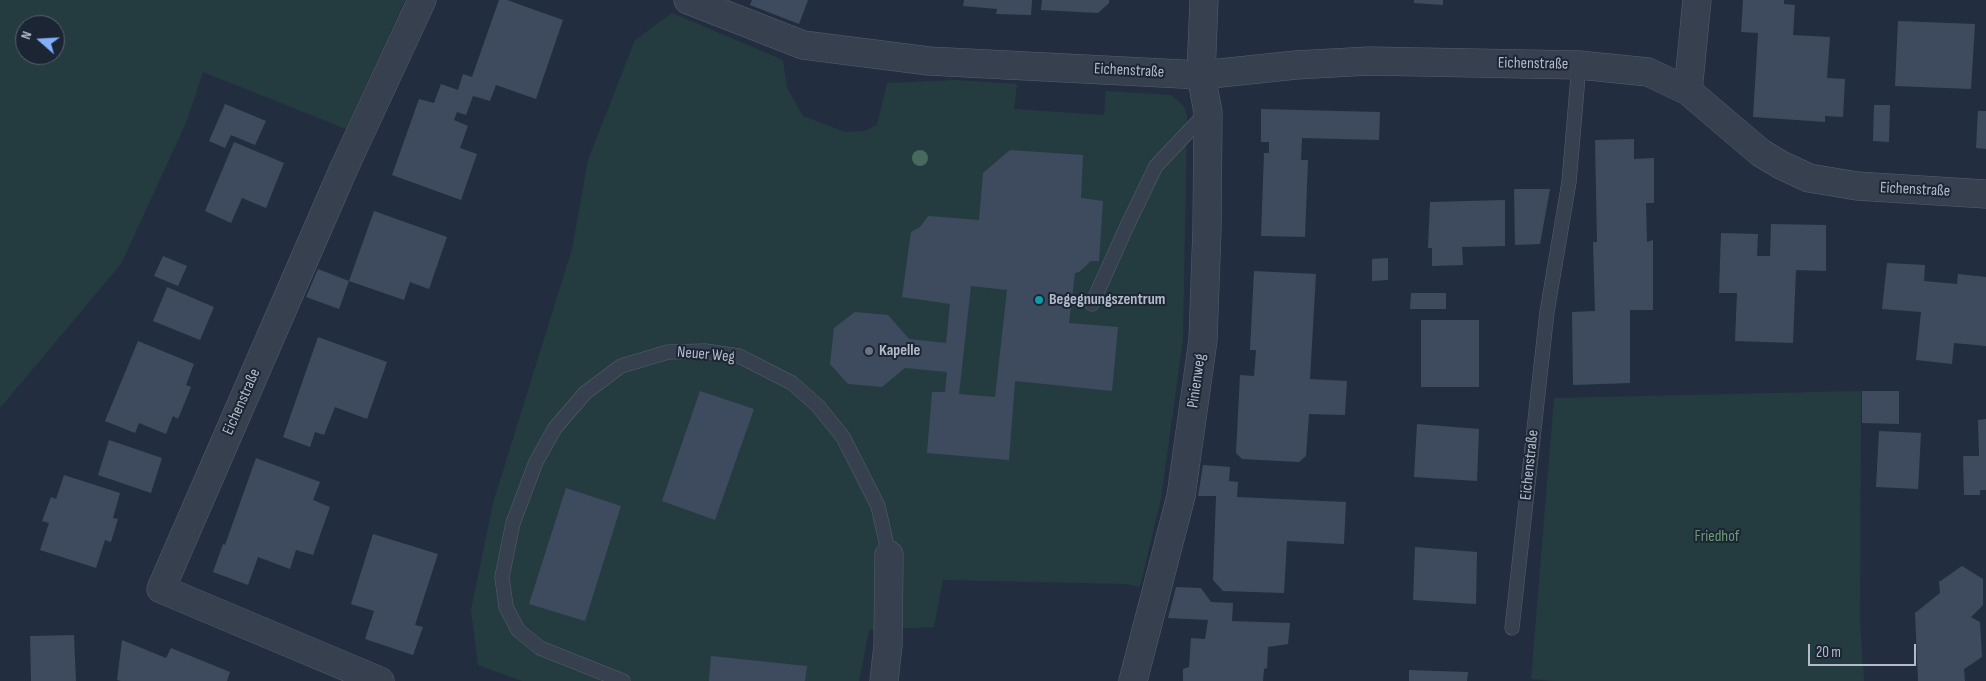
<!DOCTYPE html>
<html>
<head>
<meta charset="utf-8">
<style>
  body { margin:0 }
  #map { position:relative; width:1986px; height:681px; overflow:hidden; background:#222e3f; font-family:"Sofia Sans Condensed",sans-serif }
  canvas { display:block }
  .north { position:absolute; left:15px; top:15px; width:50px; height:50px; box-sizing:border-box; background:#1c2534; border:1px solid #586170; border-radius:50%; rotate:289deg; font-size:14px; font-weight:700; line-height:20px; text-align:center; color:#b3bbca }
  .north::after { content:''; display:block; margin:auto; width:18px; height:22px; background:#83affe; clip-path:polygon(50% 0,100% 100%,50% 72%,0 100%) }
  .scale { position:absolute; left:1808px; top:644px; width:108px; height:22px; box-sizing:border-box; border:2px solid #b3bbca; border-top:0; padding-left:6px; font-size:15px; line-height:18px; white-space:nowrap; color:#b3bbca; -webkit-text-stroke:4px #1c2534; paint-order:stroke }
</style>
</head>
<body>
<div id="map">
<canvas width="1986" height="681"></canvas>
<div class="north">N</div>
<div class="scale">20 m</div>
</div>
<script>
const c = document.querySelector('canvas').getContext('2d');
c.lineJoin = 'round';
function paint(path, color) { c.fillStyle = color; c.fill(path, 'evenodd'); }
const poly = rows => new Path2D(rows.map(r => 'M' + r).join(''));
function strokePath(path, color, width, dash) { c.strokeStyle = color; c.lineWidth = width; c.lineCap = dash ? 'butt' : 'round'; c.setLineDash(dash || []); c.stroke(path); }
function drawText(font, color, halo, rows, align = 'center') {
  c.font = font + ' "Sofia Sans Condensed",sans-serif'; c.lineWidth = 4; c.setLineDash([]); c.textBaseline = 'middle'; c.strokeStyle = halo; c.fillStyle = color; for (const [text, x, y, turn = 0] of rows) {
    c.save(); c.translate(x, y); c.rotate((+turn || 0) * Math.PI / 180); c.textAlign = isNaN(turn) ? turn : align; if (halo) c.strokeText(text, 0, 0); c.fillText(text, 0, 0); c.restore();
  }
}
paint(poly([
  [0,0,405,0,346,129,203,72,186,123,121,264,0,408],
  [25,25,55,25,55,55,25,55],
  [672,13,783,60,787,88,803,116,845,132,865,131,877,125,887,83,957,80,1017,84,1014,109,1104,115,1106,91,1171,95,1184,106,1187,116,1183,339,1161,499,1140,587,1126,584,943,580,934,627,869,630,859,681,522,681,478,665,471,610,493,503,572,249,588,160,635,40],
  [1861,391,1860,623,1864,681,1554,681,1531,679,1554,398]
]), '#243c40');
paint(poly([
  [499,0,507,0,563,20,536,99,496,85,490,101,473,96,466,115,457,112,454,120,468,126,460,148,477,154,461,200,392,175,419,99,434,103,441,84,458,90,463,74,472,77],
  [752,0,808,0,799,24,750,5],
  [964,0,1032,0,1031,15,996,14,997,9,963,6],
  [1042,0,1109,0,1109,3,1098,13,1041,10],
  [1414,0,1443,0,1443,5,1414,3],
  [1743,0,1784,0,1784,4,1795,5,1793,35,1830,37,1827,78,1845,79,1843,117,1825,116,1825,122,1753,117,1758,33,1741,32],
  [1898,21,1975,24,1971,89,1895,86],
  [225,104,266,121,255,145,231,135,225,148,209,141],
  [1874,105,1890,105,1889,142,1873,141],
  [1261,109,1380,112,1379,140,1302,138,1301,160,1308,160,1305,237,1261,236,1264,153,1269,153,1269,142,1261,142],
  [1978,111,1986,111,1986,149,1976,148],
  [1634,139,1634,159,1654,158,1654,203,1646,203,1647,242,1653,240,1653,310,1630,310,1630,383,1573,385,1572,312,1595,311,1593,242,1597,242,1595,140],
  [234,142,284,163,266,208,242,198,231,223,205,211],
  [1010,150,1083,155,1081,198,1103,201,1099,261,1091,261,1079,272,1075,273,1069,323,1118,327,1112,391,1015,381,1009,460,927,453,932,392,945,392,947,372,905,368,882,387,848,384,830,364,834,328,855,312,888,315,909,339,946,343,950,304,902,297,911,232,920,227,928,216,979,220,983,173],
  [971,286,1007,290,995,397,959,394],
  [1514,189,1550,189,1540,244,1515,245],
  [1505,200,1505,246,1462,247,1463,265,1432,266,1432,248,1428,248,1430,202],
  [374,211,447,237,429,289,410,282,404,300,349,281,339,309,306,297,318,269,349,281],
  [1771,224,1826,225,1826,271,1796,270,1793,343,1735,341,1737,293,1719,293,1721,233,1758,234,1757,256,1770,256],
  [163,256,187,266,178,286,154,276],
  [1388,258,1388,280,1372,281,1372,259],
  [1887,263,1925,265,1924,281,1957,284,1958,274,1986,277,1986,346,1954,343,1952,364,1916,360,1921,312,1882,309],
  [1254,271,1316,274,1310,379,1347,381,1345,415,1309,414,1306,456,1299,462,1242,459,1236,453,1240,375,1254,376,1256,350,1250,350],
  [167,287,214,307,200,340,153,321],
  [1411,293,1446,293,1446,309,1410,309],
  [1421,320,1479,320,1479,387,1421,387],
  [318,337,387,362,367,419,335,407,324,435,315,432,310,447,283,437],
  [138,341,194,364,186,385,191,387,178,419,173,416,166,434,139,423,135,433,105,421],
  [700,391,754,409,715,520,662,501],
  [1862,391,1899,391,1899,424,1862,423],
  [1986,419,1986,490,1980,490,1980,495,1964,495,1963,456,1979,456,1978,420],
  [1417,424,1479,429,1477,481,1414,477],
  [1879,431,1921,433,1918,489,1876,487],
  [109,440,162,458,151,493,98,475],
  [256,458,320,482,313,500,330,507,313,555,296,550,290,569,258,557,248,585,213,572,223,544,225,545],
  [1203,465,1230,467,1229,481,1238,482,1237,497,1346,502,1344,544,1287,541,1284,593,1223,591,1213,580,1216,496,1198,496],
  [64,475,120,493,113,518,118,519,111,542,105,540,96,568,40,550,49,523,42,521,51,497,56,499],
  [566,488,621,506,585,621,529,604],
  [373,534,438,554,415,625,423,627,413,655,365,639,374,611,351,604],
  [1415,547,1477,552,1476,604,1413,600],
  [1962,566,1983,579,1983,605,1971,617,1980,622,1982,657,1964,669,1965,681,1918,681,1915,613,1940,593,1939,582],
  [1176,587,1201,588,1211,602,1233,603,1232,621,1290,623,1288,644,1268,647,1267,668,1264,669,1263,681,1183,681,1183,669,1189,667,1191,638,1205,639,1208,620,1168,618],
  [74,635,76,681,31,681,30,636],
  [122,640,166,658,171,648,230,672,227,681,121,681,117,680],
  [711,656,807,666,805,681,709,681],
  [1409,670,1468,672,1467,681,1409,681]
]), '#3e4b5f');
const service = poly([
  [1092,304,1127,226,1156,166,1207,112],
  [1512,628,1547,312,1569,182,1579,65],
  [623,681,540,648,518,630,506,607,502,577,513,523,536,462,555,428,585,393,621,366,668,352,705,351,739,356,792,383,818,406,843,437,878,506,889,555]
]);
const minor = poly([
  [688,0,803,45,929,61,1201,75,1296,65,1369,61,1579,65,1648,72,1688,91,1761,153,1781,165,1809,178,1857,186,1986,194],
  [1688,91,1697,0],
  [380,681,161,589,344,168,422,0],
  [884,681,888,645,889,555],
  [1133,681,1181,496,1203,340,1207,228,1208,112,1201,75,1204,0]
]);
strokePath(service, '#555e6d', 15);
strokePath(minor, '#555e6d', 29);
strokePath(service, '#37404f', 14);
strokePath(minor, '#37404f', 28);
c.fillStyle = '#486a5d';
for (const [x, y] of [
  [920,158]
]) { c.beginPath(); c.arc(x, y, 8, 0, 2 * Math.PI); c.fill(); }
for (const [x, y, r, color] of [
  [1039,300,5,"#0f9aa8"],
  [869,351,5,"#6b7280"]
]) { const dot = new Path2D(); dot.arc(x, y, r, 0, 2 * Math.PI); c.fillStyle = color; c.fill(dot); strokePath(dot, '#1c2534', 2); }
drawText('16px', '#b3bbca', '#1c2534', [
  ["Eichenstraße",1533,64,1],
  ["Eichenstraße",1129,71,3],
  ["Eichenstraße",1915,190,3],
  ["Neuer Weg",706,355,5],
  ["Pinienweg",1197,381,-82],
  ["Eichenstraße",242,402,-66],
  ["Eichenstraße",1530,465,-84]
]);
drawText('bold 16px', '#b3bbca', '#1c2534', [
  ["Begegnungszentrum",1049,300],
  ["Kapelle",879,351]
], 'left');
drawText('16px', '#689c75', '#1c2534', [
  ["Friedhof",1717,537]
]);
</script>
</body>
</html>
